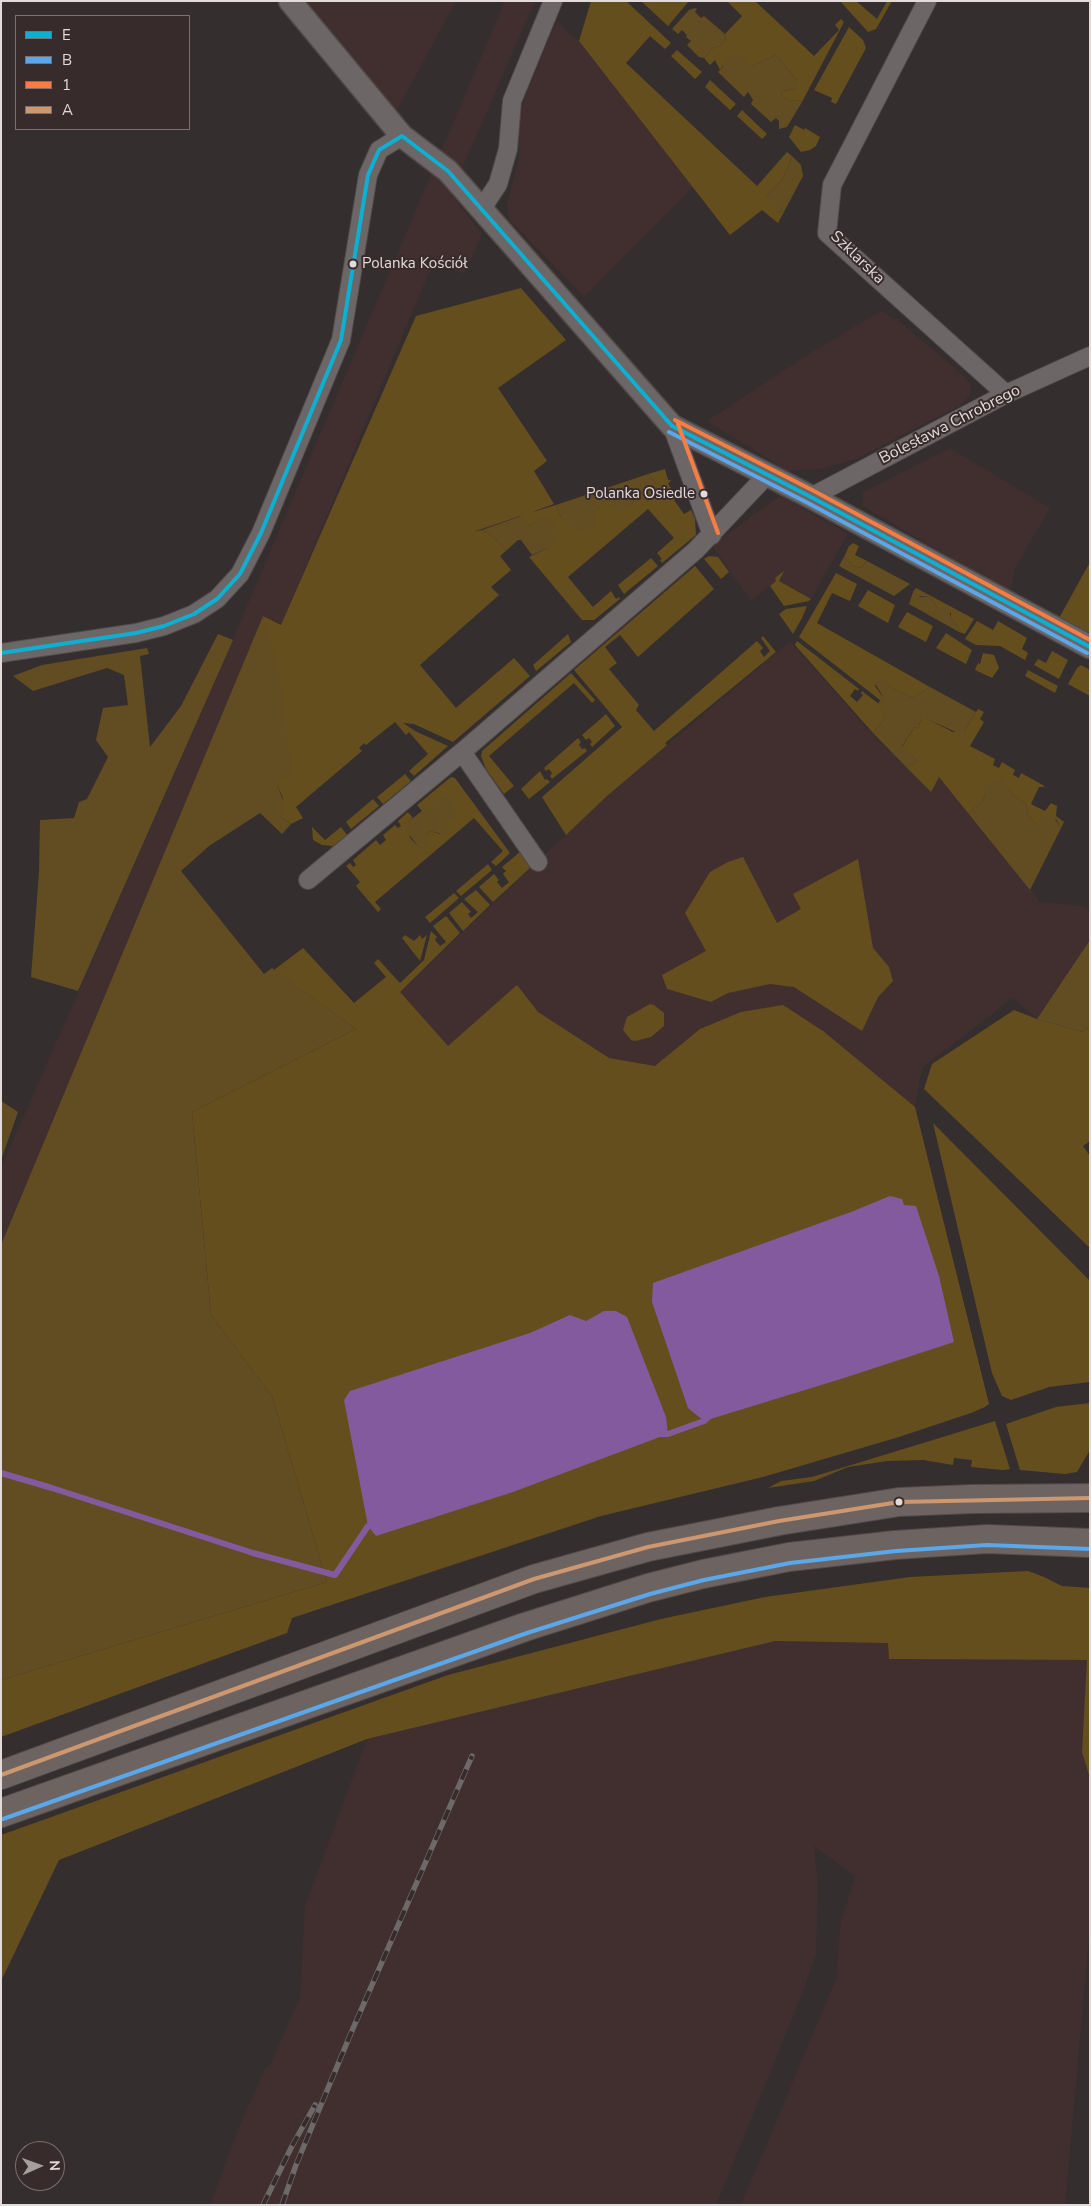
<!DOCTYPE html>
<html>
<head>
<meta charset="utf-8">
<style>
  body { margin:0 }
  #map { position:relative; width:1091px; height:2206px; overflow:hidden; background:#352e2e; font-family:"Nunito Sans",sans-serif }
  canvas { display:block }
  .frame { position:absolute; inset:0; border:2px solid #e3dada; pointer-events:none }
  .legend { position:absolute; left:15px; top:15px; width:175px; height:115px; box-sizing:border-box; background:#382b2b; border:1px solid #7c7171; margin:0; padding:6px 9px; list-style:none; font-size:15px; color:#e3dada }
  .legend li { display:flex; align-items:center; gap:10px; height:25px }
  .legend b { width:25px; border:1px solid #7c7171 }
  .north { position:absolute; left:15px; top:2141px; width:50px; height:50px; box-sizing:border-box; background:#382b2b; border:1px solid #7c7171; border-radius:50%; rotate:88deg; font-size:14px; font-weight:700; line-height:20px; text-align:center; color:#e3dada }
  .north::after { content:''; display:block; margin:auto; width:18px; height:22px; background:#a69e9e; clip-path:polygon(50% 0,100% 100%,50% 72%,0 100%) }
</style>
</head>
<body>
<div id="map">
<canvas width="1091" height="2206"></canvas>
<div class="frame"></div>
<ul class="legend">
<li><b style="height:6px;background:#0dafd3"></b>E</li>
<li><b style="height:6px;background:#5aa8eb"></b>B</li>
<li><b style="height:6px;background:#f77d43"></b>1</li>
<li><b style="height:6px;background:#cd976f"></b>A</li>
</ul>
<div class="north">N</div>
</div>
<script>
const c = document.querySelector('canvas').getContext('2d');
c.lineJoin = 'round';
function paint(path, color) { c.fillStyle = color; c.fill(path, 'evenodd'); }
const poly = rows => new Path2D(rows.map(r => 'M' + r).join(''));
function strokePath(path, color, width, dash) { c.strokeStyle = color; c.lineWidth = width; c.lineCap = dash ? 'butt' : 'round'; c.setLineDash(dash || []); c.stroke(path); }
function drawText(font, color, halo, rows, align = 'center') {
  c.font = font + ' "Nunito Sans",sans-serif'; c.lineWidth = 4; c.setLineDash([]); c.textBaseline = 'middle'; c.strokeStyle = halo; c.fillStyle = color; for (const [text, x, y, turn = 0] of rows) {
    c.save(); c.translate(x, y); c.rotate((+turn || 0) * Math.PI / 180); c.textAlign = isNaN(turn) ? turn : align; if (halo) c.strokeText(text, 0, 0); c.fillText(text, 0, 0); c.restore();
  }
}
paint(poly([
  [294,1,456,1,392,119],
  [505,1,535,1,451,194,482,234,465,274,433,263,281,625,263,616,1,1245,1,1168,200,716],
  [557,20,567,32,579,41,693,187,584,297,509,219,507,203,519,159,519,111],
  [881,311,899,321,964,376,971,385,970,395,961,405,856,459,820,469,788,471,707,421,815,350],
  [950,448,1050,508,1015,568,1010,593,863,506,863,492],
  [779,496,787,499,848,534,811,599,779,581,783,573,776,581,751,601,712,546],
  [790,641,870,732,930,792,939,776,1040,902,1084,906,1090,911,1090,940,1037,1019,1013,998,922,1068,915,1107,927,1162,356,1029,399,992,607,796],
  [775,1641,888,1643,889,1659,1088,1660,1082,1752,1090,1778,1090,1926,1065,2205,741,2205,836,1979,841,1922,855,1876,814,1846,818,1882,816,1955,797,2007,716,2205,210,2205,239,2127,266,2067,270,2065,300,1997,305,1906,367,1739]
]), '#412f2f');
paint(poly([
  [591,1,626,1,671,43,665,49,650,36,626,63,757,186,787,152,792,156,783,179,767,195,779,213,785,210,778,223,762,210,730,235,579,41],
  [641,1,689,1,668,26],
  [727,1,755,1,814,56,839,30,835,25,841,19,844,22,802,102,797,100,789,101,781,95,783,91,796,89,797,80,776,55,752,66,734,58,729,57,720,70,715,60,710,65,704,58,713,48,720,46,726,40,725,34,742,16],
  [840,1,856,1,877,19,887,1,892,1,876,29,868,32],
  [849,27,863,40,866,48,836,104,831,102,832,98,814,90],
  [677,50,702,72,695,79,671,56],
  [710,80,736,104,730,110,705,87],
  [742,110,767,134,762,139,737,116],
  [795,125,804,130,805,128,820,137,816,146,810,150,801,152,789,137],
  [521,288,566,340,498,388,547,461,534,471,554,504,530,513,556,505,562,519,594,512,607,501,628,508,640,493,648,502,656,495,657,484,648,474,665,469,668,480,671,480,668,484,678,497,674,500,684,514,691,510,695,519,696,535,662,563,660,560,662,559,657,553,674,538,648,509,568,577,593,607,611,591,616,599,619,597,620,599,594,620,582,620,529,557,548,548,547,515,528,526,520,516,473,532,482,530,495,538,506,551,500,556,511,570,491,587,499,595,420,665,456,708,514,658,530,676,453,742,414,724,403,723,415,731,448,746,414,776,409,771,428,754,409,732,406,735,395,722,366,745,364,743,359,748,362,751,296,807,303,818,291,824,281,817,283,798,277,785,268,639,263,616,281,625,416,316],
  [853,543,859,546,855,555,867,561,861,568,853,566,844,557,849,546],
  [709,556,718,557,729,572,721,579,704,559],
  [651,558,658,566,624,594,618,585],
  [1090,562,1090,637,1058,620],
  [695,566,714,589,638,657,620,635,605,647,617,663,609,669,639,705,636,710,654,731,757,641,763,648,760,651,764,657,770,651,761,638,763,636,776,652,665,743,667,745,607,796,566,835,542,797,622,727,574,670],
  [784,571,779,581,811,599,809,601,784,606,770,586,776,581,775,578],
  [836,573,857,584,850,601,832,593,817,623,930,687,913,698,892,688,879,678,875,686,882,696,880,700,799,637],
  [916,588,974,619,965,634,959,632,957,625,950,618,951,613,938,609,929,596,918,596,913,592],
  [868,590,895,605,888,623,858,606],
  [807,606,802,618,793,634,779,614,786,609],
  [907,612,933,626,926,642,898,627],
  [977,621,993,630,998,621,1027,638,1022,649,1028,653,1025,660,1000,646,976,645,965,639],
  [946,633,972,650,966,664,936,648],
  [568,634,571,642,536,671,533,665],
  [797,641,859,689,858,691,855,689,850,696,857,702,863,695,861,693,862,691,879,704,885,718,873,733,795,645],
  [1052,651,1068,660,1059,679,1034,665,1038,659,1046,663],
  [983,653,994,655,999,668,992,678,975,670,978,663,980,664],
  [1081,665,1090,670,1090,696,1068,684,1077,668],
  [1028,670,1058,686,1055,693,1025,676],
  [571,673,595,700,592,703,574,683,489,756,514,786,504,794,486,769,481,756,482,751],
  [978,709,984,712,980,719,984,722,970,746,995,759,993,765,999,768,1002,762,1015,770,1013,775,1019,778,1021,773,1043,785,1045,787,1039,787,1031,804,1045,811,1051,803,1057,806,1056,816,1064,822,1061,828,1056,819,1035,823,1028,815,1026,804,1013,795,1001,779,986,793,981,803,968,813,939,777,931,792,907,768,918,761,902,747,915,727,918,729,921,719,927,719,953,732,964,732],
  [606,714,615,726,592,747,590,744,592,742,589,738,586,740,582,735],
  [578,738,581,742,579,745,582,749,585,748,587,751,552,779,550,776,552,773,549,769,546,771,544,768],
  [540,771,545,780,547,779,550,782,529,799,521,789],
  [405,774,411,781,383,804,377,797],
  [451,777,455,778,510,853,496,866,491,862,503,851,474,818,375,902,381,909,378,912,356,886,360,882,346,866,350,863,353,867,356,865,353,860,376,840,380,845,386,840,383,835,395,825,398,828,401,826,398,821,408,812,413,818,408,822,410,838,422,850,426,836,430,831,440,834,447,826,447,821,422,811,417,805],
  [373,799,379,806,351,829,346,822],
  [312,827,325,840,341,827,347,835,333,846,322,845,313,840],
  [521,851,530,868,493,902,479,887,494,874,499,880,497,882,502,888,509,882,503,874,506,871,502,867],
  [743,857,777,923,801,909,793,894,858,859,873,948,889,967,893,981,878,997,862,1031,794,987,770,984,728,993,711,1002,667,989,662,975,706,951,685,913,710,872,728,862],
  [488,864,492,870,461,896,456,891],
  [476,890,490,905,463,931,449,913,462,902,471,912,468,914,471,918,478,912,464,899],
  [454,893,459,898,430,923,425,917],
  [446,916,460,933,400,992,448,1046,517,985,538,1012,609,1058,655,1066,700,1029,741,1012,783,1005,823,1031,915,1107,989,1404,985,1407,971,1413,899,1437,763,1477,601,1516,292,1618,287,1633,1,1737,1,1680,327,1582,272,1396,211,1315,192,1112,356,1029,274,970,303,948,354,1003,386,977,374,963,378,959,400,983,424,960,431,931,437,937,435,940,440,946,446,942,433,926],
  [405,935,414,941,420,935,422,939,427,935,420,961,402,938],
  [650,1004,654,1005,664,1013,664,1026,651,1037,635,1041,631,1040,623,1030,627,1017],
  [1014,1010,1037,1019,1083,1032,1090,1025,1090,1141,1083,1146,1090,1156,1090,1248,924,1089,932,1064],
  [933,1123,1090,1281,1090,1382,1049,1387,1011,1400,1002,1396,992,1373],
  [1090,1403,1090,1450,1077,1472,1065,1474,1020,1470,1006,1424,1056,1407],
  [995,1421,1010,1469,1003,1470,971,1467,972,1460,954,1458,953,1465,923,1460,887,1461,848,1467,814,1481,768,1488,781,1481,812,1477],
  [1028,1571,1044,1577,1062,1586,1090,1588,1090,1778,1082,1752,1087,1660,889,1659,888,1643,775,1641,367,1739,59,1860,1,1981,1,1835,448,1675,661,1619,765,1597,910,1577]
]), '#654e1d');
paint(poly([
  [695,8,697,9,695,12,701,18,704,16,725,34,726,40,720,46,713,48,704,58,699,57,687,45,691,41,686,37,687,35,682,30,678,34,672,29,689,10],
  [776,55,797,80,798,85,796,89,783,91,781,95,789,101,797,100,802,102,787,127,779,129,779,121,776,118,771,122,751,104,753,100,748,92,744,97,718,72,723,67,722,64,729,57,742,56,752,66],
  [792,156,801,165,803,176,785,210,779,213,770,205,767,195,783,179],
  [648,474,657,484,657,495,648,502,640,494,628,508,618,511,607,502,594,512,593,528,581,531,573,527,562,519,556,505],
  [547,514,558,530,559,537,548,548,532,555,521,540,518,540,506,551,495,538,482,530,521,516,528,526],
  [844,557,853,566,861,568,867,561,910,584,894,596,839,566],
  [913,592,921,597,929,596,938,609,945,606,950,610,950,618,957,625,959,632,909,604],
  [263,616,280,676,291,773,277,785,286,808,281,817,291,824,282,834,260,813,209,846,181,871,264,974,272,968,356,1029,192,1112,211,1315,272,1396,327,1582,1,1680,1,1245],
  [218,634,233,640,78,991,31,977,39,872,40,820,74,818,79,802,87,799,108,757,96,740,103,708,128,705,124,675,107,668,33,691,13,676,42,665,147,648,149,654,140,656,150,747,181,706],
  [879,677,892,688,913,698,930,687,976,712,964,732,960,734,927,719,921,719,918,729,915,727,902,746,918,761,907,768,873,733,885,718,878,705,882,695,873,680],
  [1002,779,1013,795,1026,804,1028,815,1035,823,1051,813,1061,828,1030,890,968,813,981,803,986,793,983,786,993,780],
  [444,797,454,804,457,816,448,821,446,835,430,831,426,836,431,845,422,851,406,831,408,822,423,810],
  [1090,940,1090,1025,1083,1032,1037,1019],
  [1,1101,18,1112,1,1160]
]), '#624d22');
paint(poly([
  [890,1196,902,1199,904,1205,916,1206,939,1276,954,1342,844,1378,704,1421,688,1408,652,1302,653,1283,851,1212],
  [604,1311,616,1311,627,1317,666,1417,668,1434,513,1492,376,1536,368,1526,344,1400,350,1391,530,1333,570,1315,586,1321]
]), '#845a9e');
strokePath(poly([
  [659,1434,668,1434,704,1421,710,1416],
  [1,1473,52,1488,253,1553,335,1575,368,1526,375,1522]
]), '#845a9e', 6);
const minor = poly([
  [927,1,832,185,827,233,1006,394],
  [481,210,498,184,508,149,512,101,553,1],
  [672,426,712,535],
  [811,497,1006,394,1090,356],
  [1,653,136,633,164,626,194,614,217,599,240,574,261,533,341,340,368,175,379,150,402,136],
  [538,862,462,752,696,550,767,475],
  [308,880,462,752]
]);
const tertiary = poly([
  [290,1,402,136,448,171,672,426,811,497,1090,647]
]);
const primary = poly([
  [1,1775,534,1579,648,1547,779,1521,899,1502,972,1499,1090,1498],
  [1,1813,525,1627,648,1588,703,1574,789,1557,895,1545,987,1539,1090,1543]
]);
strokePath(minor, '#504a4a', 20);
strokePath(tertiary, '#504a4a', 25);
strokePath(primary, '#504a4a', 30);
strokePath(minor, '#6c6766', 18);
strokePath(tertiary, '#6c6766', 22);
strokePath(primary, '#6d6461', 28);
const rail = poly([
  [263,2205,292,2146,315,2105],
  [282,2205,296,2165,351,2033,472,1756]
]);
strokePath(rail, '#6d6969', 5.5);
strokePath(rail, '#382b2b', 4, [11]);
strokePath(poly([
  [402,136,448,171,672,426,811,497,1090,647],
  [1,653,136,633,164,626,194,614,217,599,240,574,261,533,341,340,368,175,379,150,402,136]
]), '#0dafd3', 4);
strokePath(poly([
  [669,432,808,503,1087,653],
  [3,1819,527,1633,650,1594,704,1580,790,1563,896,1551,987,1545,1090,1549]
]), '#5aa8eb', 4);
strokePath(poly([
  [675,420,814,491,1090,640],
  [678,424,718,533]
]), '#f77d43', 4);
strokePath(poly([
  [1,1775,534,1579,648,1547,779,1521,899,1502,1090,1498]
]), '#cd976f', 4);
for (const [x, y, r, color] of [
  [353,264,4.5,"#e3dada"],
  [704,494,4.5,"#e3dada"],
  [899,1502,4.5,"#e3dada"]
]) { const dot = new Path2D(); dot.arc(x, y, r, 0, 2 * Math.PI); c.fillStyle = color; c.fill(dot); strokePath(dot, '#382b2b', 2); }
drawText('15px', '#e3dada', '#382b2b', [
  ["Polanka Kościół",362,264],
  ["Polanka Osiedle",695,494,"right"]
], 'left');
drawText('16px', '#e3dada', '#382b2b', [
  ["Szklarska",857,258,44],
  ["Bolesława Chrobrego",950,425,-27]
]);
</script>
</body>
</html>
